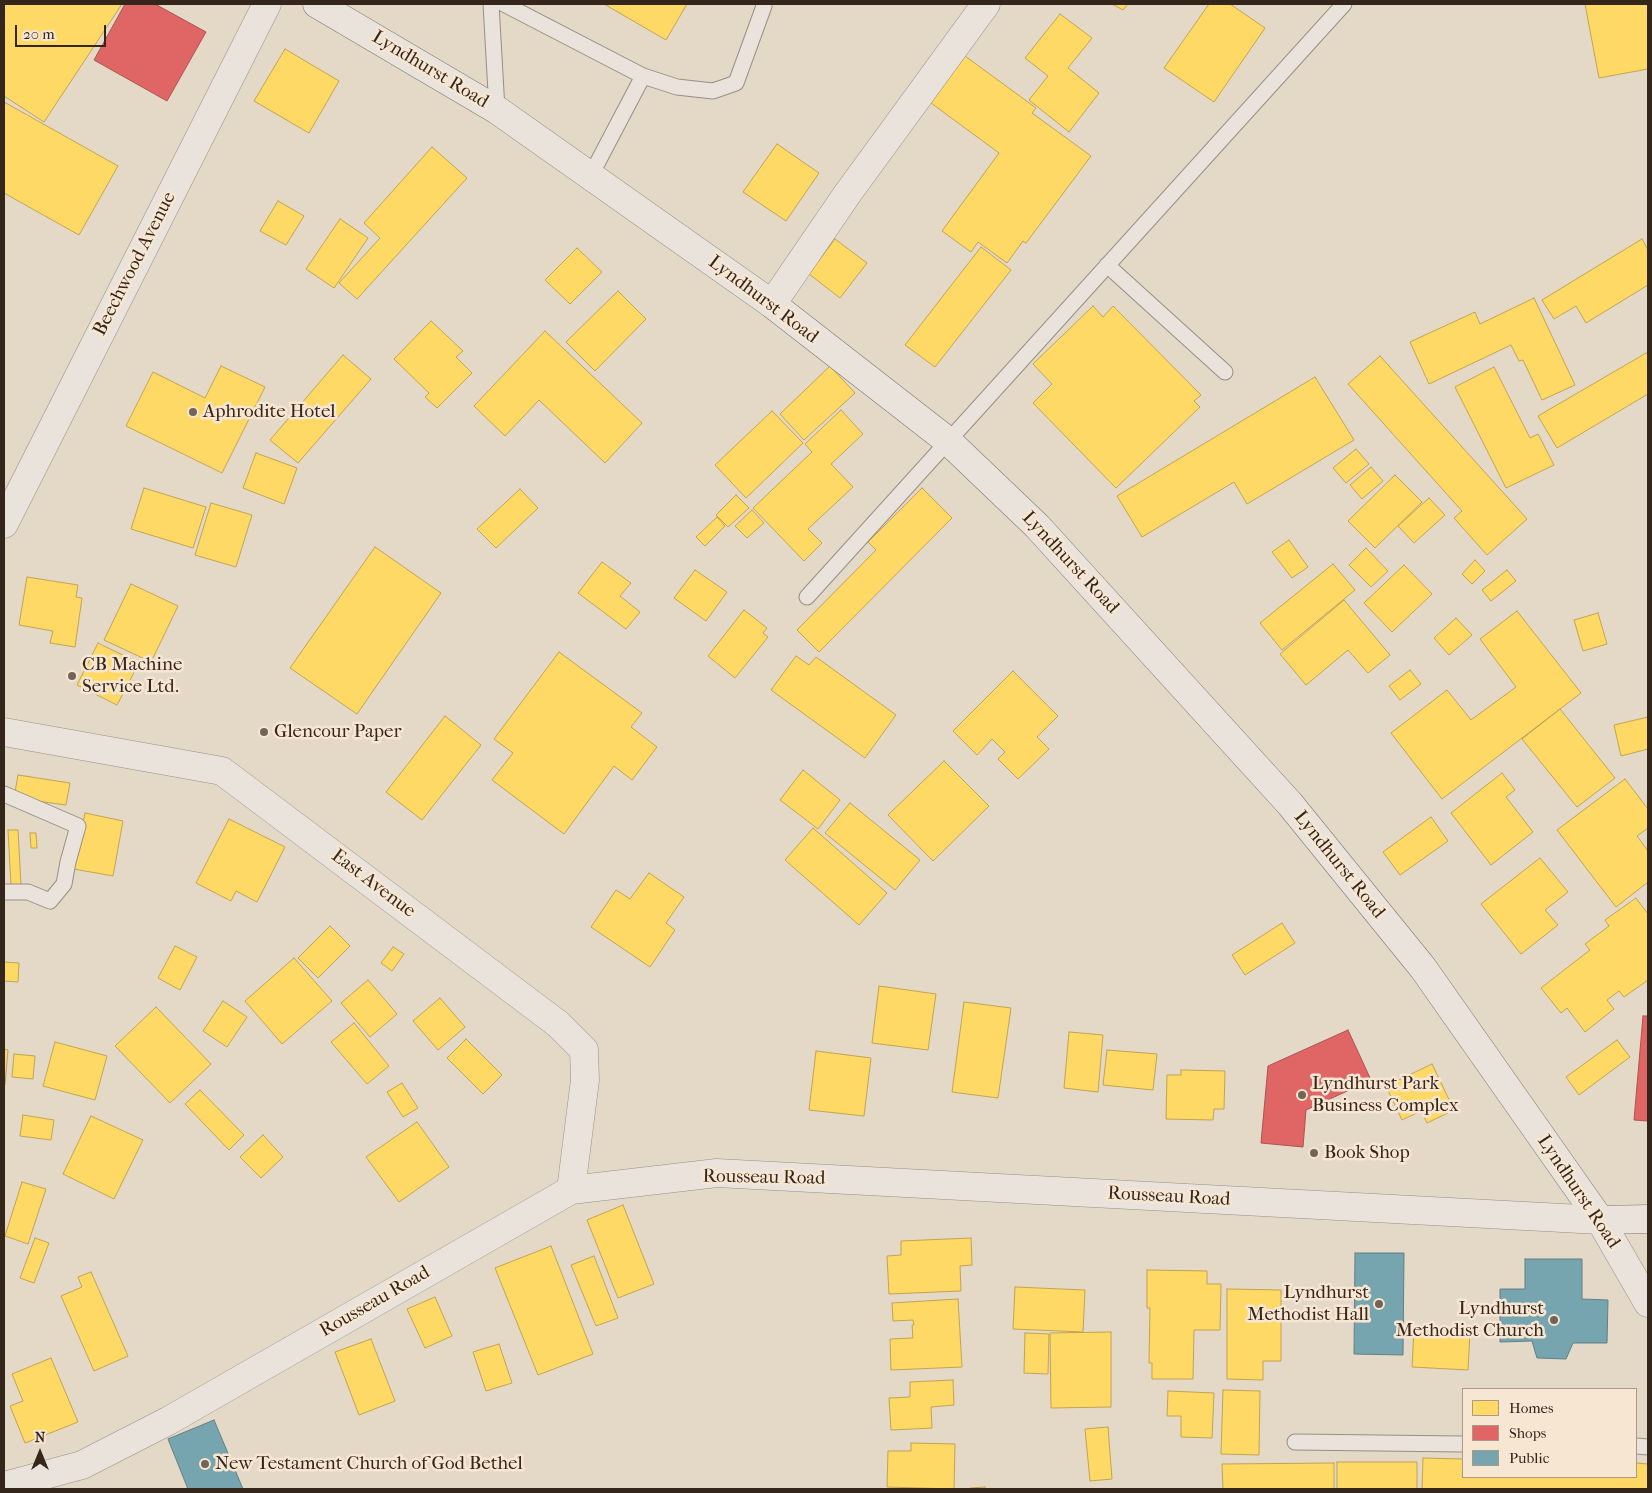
<!DOCTYPE html>
<html>
<head>
<meta charset="utf-8">
<style>
  body { margin:0 }
  #map { position:relative; width:1652px; height:1493px; overflow:hidden; background:#e4d8c7; font-family:"IM FELL French Canon",serif }
  canvas { display:block }
  .frame { position:absolute; inset:0; border:5px solid #34261b; pointer-events:none }
  .legend { position:absolute; left:1462px; top:1388px; width:175px; height:90px; box-sizing:border-box; background:#f6e6d2; border:1px solid #a89989; margin:0; padding:6px 9px; list-style:none; font-size:15px; color:#34261b }
  .legend li { display:flex; align-items:center; gap:10px; height:25px }
  .legend b { width:25px; border:1px solid #a89989 }
  .north { position:absolute; left:15px; top:1428px; width:50px; height:50px; -webkit-text-stroke:4px #f6e6d2; paint-order:stroke; rotate:0deg; font-size:14px; font-weight:700; line-height:20px; text-align:center; color:#34261b }
  .north::after { content:''; display:block; margin:auto; width:18px; height:22px; background:#34261b; clip-path:polygon(50% 0,100% 100%,50% 72%,0 100%) }
  .scale { position:absolute; left:15px; top:25px; width:91px; height:22px; box-sizing:border-box; border:2px solid #34261b; border-top:0; padding-left:6px; font-size:15px; line-height:18px; white-space:nowrap; color:#34261b; -webkit-text-stroke:4px #f6e6d2; paint-order:stroke }
</style>
</head>
<body>
<div id="map">
<canvas width="1652" height="1493"></canvas>
<div class="frame"></div>
<ul class="legend">
<li><b style="height:14px;background:#ffd966"></b>Homes</li>
<li><b style="height:14px;background:#e06666"></b>Shops</li>
<li><b style="height:14px;background:#76a5af"></b>Public</li>
</ul>
<div class="north">N</div>
<div class="scale">20 m</div>
</div>
<script>
const c = document.querySelector('canvas').getContext('2d');
c.lineJoin = 'round';
function paint(path, color) { c.fillStyle = color; c.fill(path, 'evenodd'); }
const poly = rows => new Path2D(rows.map(r => 'M' + r).join(''));
function strokePath(path, color, width, dash) { c.strokeStyle = color; c.lineWidth = width; c.lineCap = dash ? 'butt' : 'round'; c.setLineDash(dash || []); c.stroke(path); }
function drawText(font, color, halo, rows, align = 'center') {
  c.font = font + ' "IM FELL French Canon",serif'; c.lineWidth = 5; c.setLineDash([]); c.textBaseline = 'middle'; c.strokeStyle = halo; c.fillStyle = color; for (const [text, x, y, turn = 0] of rows) {
    c.save(); c.translate(x, y); c.rotate((+turn || 0) * Math.PI / 180); c.textAlign = isNaN(turn) ? turn : align; if (halo) c.strokeText(text, 0, 0); c.fillText(text, 0, 0); c.restore();
  }
}
const homes = poly([
  [4,4,122,4,44,122,4,96,4,4],
  [604,4,687,4,666,40,604,4],
  [1112,4,1128,4,1123,10,1112,4],
  [1209,4,1230,4,1265,28,1214,102,1164,68,1209,4],
  [1585,4,1648,4,1648,69,1599,78,1585,4],
  [1060,14,1092,38,1068,68,1099,93,1069,132,1029,100,1048,76,1025,58,1060,14],
  [285,49,339,81,309,133,254,101,285,49],
  [965,56,1036,108,1032,113,1091,156,1026,243,1023,241,1007,263,978,242,971,252,942,231,999,153,931,103,965,56],
  [4,102,118,166,79,235,4,193,4,102],
  [777,144,819,173,786,221,743,192,777,144],
  [432,147,467,178,357,299,339,283,380,238,364,223,432,147],
  [278,201,304,216,286,245,260,231,278,201],
  [340,219,368,238,334,288,306,269,340,219],
  [835,239,867,263,840,298,809,274,835,239],
  [1642,239,1648,250,1648,285,1586,323,1576,306,1554,319,1542,300,1642,239],
  [981,247,1011,270,935,367,905,345,981,247],
  [577,248,602,272,570,304,545,280,577,248],
  [618,291,646,319,595,371,566,342,618,291],
  [1534,298,1575,385,1542,400,1523,360,1519,361,1511,345,1429,384,1410,342,1475,312,1480,324,1534,298],
  [1093,306,1103,317,1113,306,1201,395,1194,401,1200,407,1116,488,1033,403,1052,384,1033,364,1093,306],
  [431,321,463,351,456,357,472,373,437,408,425,397,429,393,394,359,431,321],
  [545,331,642,423,605,463,539,400,505,436,474,406,545,331],
  [1648,352,1648,394,1557,448,1538,416,1648,352],
  [343,355,371,379,298,463,270,440,343,355],
  [1380,356,1527,519,1487,555,1454,518,1462,511,1348,384,1380,356],
  [221,366,265,387,222,473,126,426,153,372,205,398,221,366],
  [830,366,855,393,804,440,780,414,830,366],
  [1494,367,1530,438,1538,434,1554,465,1506,488,1455,387,1494,367],
  [1315,377,1354,440,1247,504,1234,482,1142,537,1117,496,1315,377],
  [841,410,863,434,831,464,853,487,808,529,822,543,804,561,753,508,812,452,805,444,841,410],
  [772,411,803,443,746,498,715,465,772,411],
  [1356,449,1369,464,1346,483,1333,468,1356,449],
  [256,453,297,468,284,504,243,488,256,453],
  [1371,467,1383,481,1362,499,1350,485,1371,467],
  [1395,475,1422,502,1375,548,1348,521,1395,475],
  [144,488,206,507,193,548,131,529,144,488],
  [922,488,952,518,819,652,797,630,876,550,868,542,922,488],
  [520,489,538,508,496,548,477,529,520,489],
  [736,495,749,508,728,527,716,515,736,495],
  [1429,498,1445,515,1414,543,1398,526,1429,498],
  [211,503,252,515,236,567,195,555,211,503],
  [752,510,764,523,747,538,735,526,752,510],
  [717,517,725,526,705,546,696,537,717,517],
  [1289,540,1308,567,1292,578,1272,552,1289,540],
  [375,547,441,593,357,714,290,668,375,547],
  [1366,548,1388,571,1371,587,1349,565,1366,548],
  [1475,560,1485,571,1472,584,1462,574,1475,560],
  [602,562,631,583,620,596,640,612,626,629,578,593,602,562],
  [1333,564,1355,590,1282,650,1260,623,1333,564],
  [1404,565,1432,594,1392,632,1364,603,1404,565],
  [695,570,727,592,706,621,674,598,695,570],
  [1507,570,1516,581,1491,601,1482,590,1507,570],
  [27,577,78,585,76,597,82,598,75,647,50,643,53,631,19,625,27,577],
  [131,584,178,606,151,662,104,640,131,584],
  [1344,600,1390,655,1368,673,1348,650,1306,685,1280,654,1344,600],
  [744,610,767,628,763,633,768,637,735,678,708,656,744,610],
  [1517,611,1581,693,1442,799,1391,733,1447,690,1471,720,1516,687,1480,639,1517,611],
  [1598,613,1607,644,1583,651,1574,620,1598,613],
  [1456,618,1472,635,1449,655,1434,638,1456,618],
  [98,643,139,663,117,705,77,685,98,643],
  [559,652,642,713,631,727,657,747,632,780,614,766,564,834,492,780,513,753,494,739,559,652],
  [796,656,809,665,816,657,896,715,865,758,771,690,796,656],
  [1410,670,1421,684,1400,700,1389,686,1410,670],
  [1013,671,1058,716,1037,737,1049,749,1018,779,998,759,1005,752,992,739,977,755,953,731,1013,671],
  [1560,709,1615,778,1577,807,1522,739,1560,709],
  [445,716,481,745,422,820,386,792,445,716],
  [1648,717,1648,749,1621,756,1614,725,1648,717],
  [944,761,989,806,933,861,888,815,944,761],
  [803,770,840,800,818,829,780,800,803,770],
  [1502,773,1515,790,1506,797,1533,832,1491,865,1451,813,1502,773],
  [18,775,70,783,66,805,14,798,18,775],
  [1625,779,1648,809,1648,828,1637,836,1648,851,1648,882,1616,907,1557,830,1625,779],
  [850,803,920,860,895,890,825,833,850,803],
  [85,813,123,821,113,876,74,869,85,813],
  [1431,817,1448,841,1400,875,1383,852,1431,817],
  [229,819,285,847,257,902,236,891,231,901,196,883,229,819],
  [813,828,887,893,859,925,785,860,813,828],
  [8,830,18,830,21,885,11,886,8,830],
  [30,833,36,833,37,848,31,848,30,833],
  [1540,858,1568,892,1545,910,1558,925,1521,954,1481,904,1540,858],
  [649,873,684,897,666,923,675,930,650,967,591,927,616,890,630,899,649,873],
  [1636,898,1648,914,1648,980,1624,997,1619,991,1607,1000,1614,1009,1585,1032,1567,1008,1561,1013,1541,988,1590,950,1585,944,1609,926,1605,920,1636,898],
  [1282,923,1295,943,1245,975,1232,955,1282,923],
  [330,926,350,946,318,978,298,958,330,926],
  [175,946,197,957,180,990,158,978,175,946],
  [393,947,404,954,392,971,381,963,393,947],
  [294,958,332,1001,282,1044,245,1001,294,958],
  [4,962,19,963,18,982,4,981,4,962],
  [368,980,397,1014,370,1037,341,1003,368,980],
  [879,986,936,994,928,1050,872,1043,879,986],
  [440,998,465,1027,438,1050,413,1021,440,998],
  [223,1001,247,1017,227,1047,203,1031,223,1001],
  [964,1002,1011,1008,998,1098,952,1092,964,1002],
  [156,1007,211,1064,170,1103,115,1046,156,1007],
  [354,1023,389,1066,367,1084,331,1042,354,1023],
  [1069,1032,1103,1035,1098,1092,1064,1088,1069,1032],
  [466,1039,502,1075,483,1094,447,1058,466,1039],
  [1617,1040,1630,1057,1579,1095,1566,1077,1617,1040],
  [55,1042,107,1056,95,1100,43,1086,55,1042],
  [4,1049,8,1050,5,1085,4,1085,4,1049],
  [1107,1050,1157,1054,1153,1090,1103,1085,1107,1050],
  [816,1051,871,1058,864,1116,809,1110,816,1051],
  [14,1054,35,1056,33,1079,12,1077,14,1054],
  [1432,1064,1454,1110,1427,1123,1421,1111,1402,1120,1386,1086,1432,1064],
  [1181,1070,1225,1071,1224,1109,1214,1109,1213,1120,1166,1119,1167,1075,1181,1075,1181,1070],
  [402,1083,418,1108,403,1117,387,1092,402,1083],
  [200,1090,244,1135,229,1150,185,1104,200,1090],
  [23,1115,54,1120,51,1140,20,1136,23,1115],
  [91,1116,143,1140,114,1199,63,1174,91,1116],
  [417,1122,449,1167,399,1202,366,1157,417,1122],
  [263,1135,283,1157,261,1178,240,1157,263,1135],
  [22,1182,46,1189,28,1244,5,1236,22,1182],
  [623,1205,654,1284,618,1298,587,1220,623,1205],
  [35,1238,49,1243,34,1283,20,1278,35,1238],
  [971,1238,972,1265,960,1266,961,1291,889,1294,887,1256,901,1255,901,1241,971,1238],
  [551,1246,593,1354,538,1375,495,1268,551,1246],
  [594,1256,618,1318,596,1326,571,1265,594,1256],
  [1147,1270,1207,1271,1207,1284,1221,1284,1220,1330,1194,1330,1193,1379,1152,1379,1152,1363,1149,1363,1150,1308,1147,1308,1147,1270],
  [91,1272,128,1356,94,1371,61,1296,82,1287,78,1277,91,1272],
  [1015,1287,1085,1290,1083,1332,1013,1329,1015,1287],
  [1227,1289,1281,1290,1281,1361,1263,1361,1263,1380,1227,1379,1227,1289],
  [435,1297,452,1336,425,1348,407,1309,435,1297],
  [958,1299,962,1367,891,1370,890,1339,913,1338,912,1325,914,1325,913,1320,893,1321,892,1303,958,1299],
  [1414,1330,1470,1332,1468,1370,1412,1367,1414,1330],
  [1111,1332,1111,1407,1051,1408,1050,1333,1111,1332],
  [1025,1333,1049,1334,1048,1374,1024,1373,1025,1333],
  [371,1339,395,1401,359,1415,335,1352,371,1339],
  [499,1344,512,1383,486,1391,473,1352,499,1344],
  [51,1358,78,1422,25,1443,10,1406,23,1401,12,1374,51,1358],
  [953,1380,954,1405,931,1407,932,1428,891,1430,889,1398,910,1397,910,1382,953,1380],
  [1223,1390,1260,1391,1259,1455,1221,1454,1223,1390],
  [1168,1391,1214,1393,1212,1438,1181,1437,1181,1416,1167,1416,1168,1391],
  [1108,1427,1112,1479,1090,1481,1085,1429,1108,1427],
  [911,1443,955,1444,954,1489,887,1487,888,1451,911,1451,911,1443],
  [1423,1458,1463,1459,1463,1477,1636,1477,1636,1463,1648,1464,1648,1489,1422,1489,1423,1458],
  [1337,1462,1417,1462,1417,1489,1337,1489,1337,1462],
  [1334,1463,1334,1489,1223,1489,1222,1464,1334,1463],
  [985,1487,985,1489,970,1489,970,1488,985,1487]
]);
paint(homes, '#ffd966');
strokePath(homes, '#c2a350', 1);
const shops = poly([
  [125,4,155,4,206,32,167,101,94,60,125,4],
  [1643,1016,1648,1016,1648,1121,1634,1120,1643,1016],
  [1348,1030,1371,1080,1306,1110,1303,1147,1261,1143,1268,1066,1348,1030]
]);
paint(shops, '#e06666');
strokePath(shops, '#ac5350', 1);
const public = poly([
  [1355,1253,1404,1253,1403,1355,1354,1354,1355,1253],
  [1525,1259,1582,1259,1582,1299,1608,1300,1607,1343,1573,1343,1566,1359,1537,1358,1532,1341,1500,1342,1500,1289,1525,1289,1525,1259],
  [214,1420,243,1489,188,1489,168,1439,214,1420]
]);
paint(public, '#76a5af');
strokePath(public, '#627f83', 1);
const service = poly([
  [491,4,497,110],
  [504,4,643,76,677,87,713,91,736,83,764,6],
  [591,175,643,76],
  [1107,265,1225,372],
  [807,597,1344,4],
  [4,794,78,826,68,862,64,884,50,901,28,892,4,892],
  [1295,1442,1463,1444],
  [1636,1446,1648,1447]
]);
const minor = poly([
  [772,304,848,193,986,4],
  [4,732,222,771,558,1024,584,1050,585,1080,571,1190]
]);
const tertiary = poly([
  [4,524,267,4],
  [4,1486,82,1465,168,1421,571,1190,717,1173,1600,1220,1648,1303]
]);
const secondary = poly([
  [317,4,497,110,772,304,948,441,1037,526,1290,804,1423,968,1600,1220,1648,1219]
]);
strokePath(service, '#988f84', 17);
strokePath(minor, '#988f84', 29);
strokePath(tertiary, '#988f84', 29);
strokePath(secondary, '#7f776d', 29);
strokePath(service, '#e9e3db', 15);
strokePath(minor, '#e9e3db', 28);
strokePath(tertiary, '#e9e3db', 28);
strokePath(secondary, '#e9e3db', 28);
for (const [x, y, r, color] of [
  [193,412,5,"#726457"],
  [72,676,5,"#726457"],
  [264,732,5,"#726457"],
  [1302,1095,5,"#726457"],
  [1314,1153,5,"#726457"],
  [1379,1304,5,"#726457"],
  [1554,1320,5,"#726457"],
  [205,1464,5,"#726457"]
]) { const dot = new Path2D(); dot.arc(x, y, r, 0, 2 * Math.PI); c.fillStyle = color; c.fill(dot); strokePath(dot, '#f6e6d2', 2); }
drawText('19px', '#34261b', '#f6e6d2', [
  ["Lyndhurst Road",430,70,31],
  ["Beechwood Avenue",135,264,-63],
  ["Lyndhurst Road",763,300,37],
  ["Lyndhurst Road",1070,563,47],
  ["Lyndhurst Road",1339,865,51],
  ["East Avenue",373,884,37],
  ["Rousseau Road",764,1178,1],
  ["Lyndhurst Road",1578,1192,56],
  ["Rousseau Road",1169,1197,3],
  ["Rousseau Road",375,1302,-30]
]);
drawText('19px', '#34261b', '#f6e6d2', [
  ["Aphrodite Hotel",203,412],
  ["CB Machine",82,665],
  ["Service Ltd.",82,687],
  ["Glencour Paper",274,732],
  ["Lyndhurst Park",1312,1084],
  ["Business Complex",1312,1106],
  ["Book Shop",1324,1153],
  ["Lyndhurst",1369,1293,"right"],
  ["Methodist Hall",1369,1315,"right"],
  ["Lyndhurst",1544,1309,"right"],
  ["Methodist Church",1544,1331,"right"],
  ["New Testament Church of God Bethel",215,1464]
], 'left');
</script>
</body>
</html>
